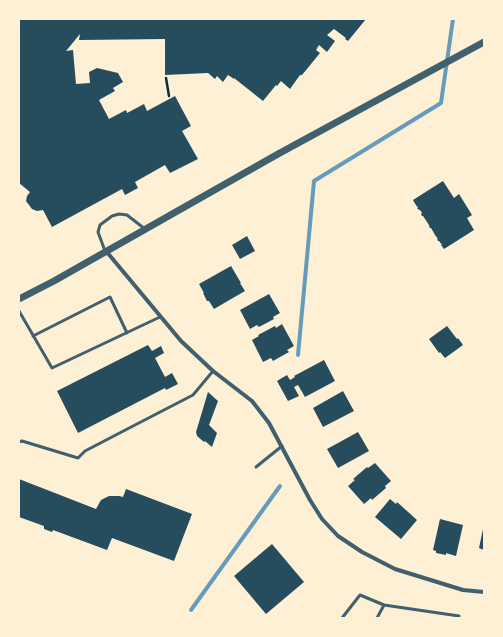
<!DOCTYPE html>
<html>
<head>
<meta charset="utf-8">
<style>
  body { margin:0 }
  #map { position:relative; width:503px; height:637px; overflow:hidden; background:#fdf0d5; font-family:Literata,serif }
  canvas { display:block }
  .frame { position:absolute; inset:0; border:20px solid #fdf0d5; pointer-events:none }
</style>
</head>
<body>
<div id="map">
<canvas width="503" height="637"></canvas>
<div class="frame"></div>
</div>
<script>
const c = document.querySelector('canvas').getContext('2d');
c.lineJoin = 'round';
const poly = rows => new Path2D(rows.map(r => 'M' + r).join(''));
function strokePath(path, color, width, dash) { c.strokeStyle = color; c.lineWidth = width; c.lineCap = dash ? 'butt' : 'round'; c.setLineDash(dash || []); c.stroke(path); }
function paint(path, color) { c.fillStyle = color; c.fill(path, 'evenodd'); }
strokePath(poly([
  [298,355,314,181,441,103,453,19],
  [191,610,280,486]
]), '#669bbc', 4);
paint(poly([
  [19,19,366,19,348,41,345,39,346,38,334,29,327,35,335,41,327,52,319,45,316,50,320,53,302,75,300,75,290,89,281,81,277,86,276,85,263,101,234,78,234,79,228,75,223,82,217,76,215,79,208,73,165,75,165,39,79,40,80,34,66,51,73,50,76,84,90,83,89,72,97,68,118,73,123,82,113,88,115,91,99,100,109,119,126,110,127,113,144,104,147,111,175,96,191,126,182,131,198,159,170,173,165,165,135,182,138,188,125,195,122,189,52,227,43,210,37,211,32,209,26,201,27,196,30,192,19,183],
  [443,181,454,198,459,194,472,215,467,218,474,230,444,249,441,245,442,245,439,241,438,241,437,239,438,239,435,235,434,233,431,228,430,228,429,226,429,225,423,216,422,216,421,214,422,213,420,210,419,210,417,208,418,208,414,202,413,200],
  [247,236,255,251,240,259,232,245],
  [231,266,241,283,240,283,245,291,214,309,209,301,207,301,203,293,204,293,199,284],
  [269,294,280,313,273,317,274,319,259,327,257,325,250,329,240,310],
  [282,324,294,346,287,350,289,352,273,361,271,358,263,362,252,340,259,336,258,335,275,326,276,328],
  [447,326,457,339,458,338,463,345,445,358,440,352,439,353,429,339],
  [148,345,152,351,161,346,164,353,155,358,165,377,172,373,178,384,166,390,165,388,78,433,57,391],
  [324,360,335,381,305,397,298,385,294,387,299,396,288,401,277,381,287,375,290,380,295,377,294,376],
  [343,391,354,411,323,427,313,408],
  [208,392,218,401,209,425,217,433,212,447,205,441,204,442,197,436,196,432],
  [358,432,369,451,338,468,327,449],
  [375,463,391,481,385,486,386,488,372,500,371,498,364,504,348,486,355,480,353,479,367,467,368,468],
  [19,479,96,509,101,500,109,496,119,496,123,497,126,489,192,514,174,561,112,538,107,550,53,530,52,532,44,529,44,526,19,517],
  [390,499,396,504,397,502,417,520,401,539,375,517],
  [440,519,463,525,456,556,446,553,446,555,436,553,436,551,433,550],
  [483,529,484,529,484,550,479,548],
  [272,544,304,582,266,614,234,576]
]), '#264d5e');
strokePath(poly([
  [166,78,169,96]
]), '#003049', 2.5);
strokePath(poly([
  [105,251,98,232,100,225,112,216,119,214,127,215,145,229],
  [19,311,52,368,160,317],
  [33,336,110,297,127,333],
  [19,442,22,441,78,458,85,451,135,425,193,395,213,371],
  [256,467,282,446],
  [342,618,360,595,384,605],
  [377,618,384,605,459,616]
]), '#3f606c', 3);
strokePath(poly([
  [106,251,181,341,213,371,252,401,269,423,310,500,322,519,338,536,362,552,395,569,463,590,484,592]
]), '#3f606c', 4);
strokePath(poly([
  [19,299,54,281,278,154,484,42]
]), '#3f606c', 7);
</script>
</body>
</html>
